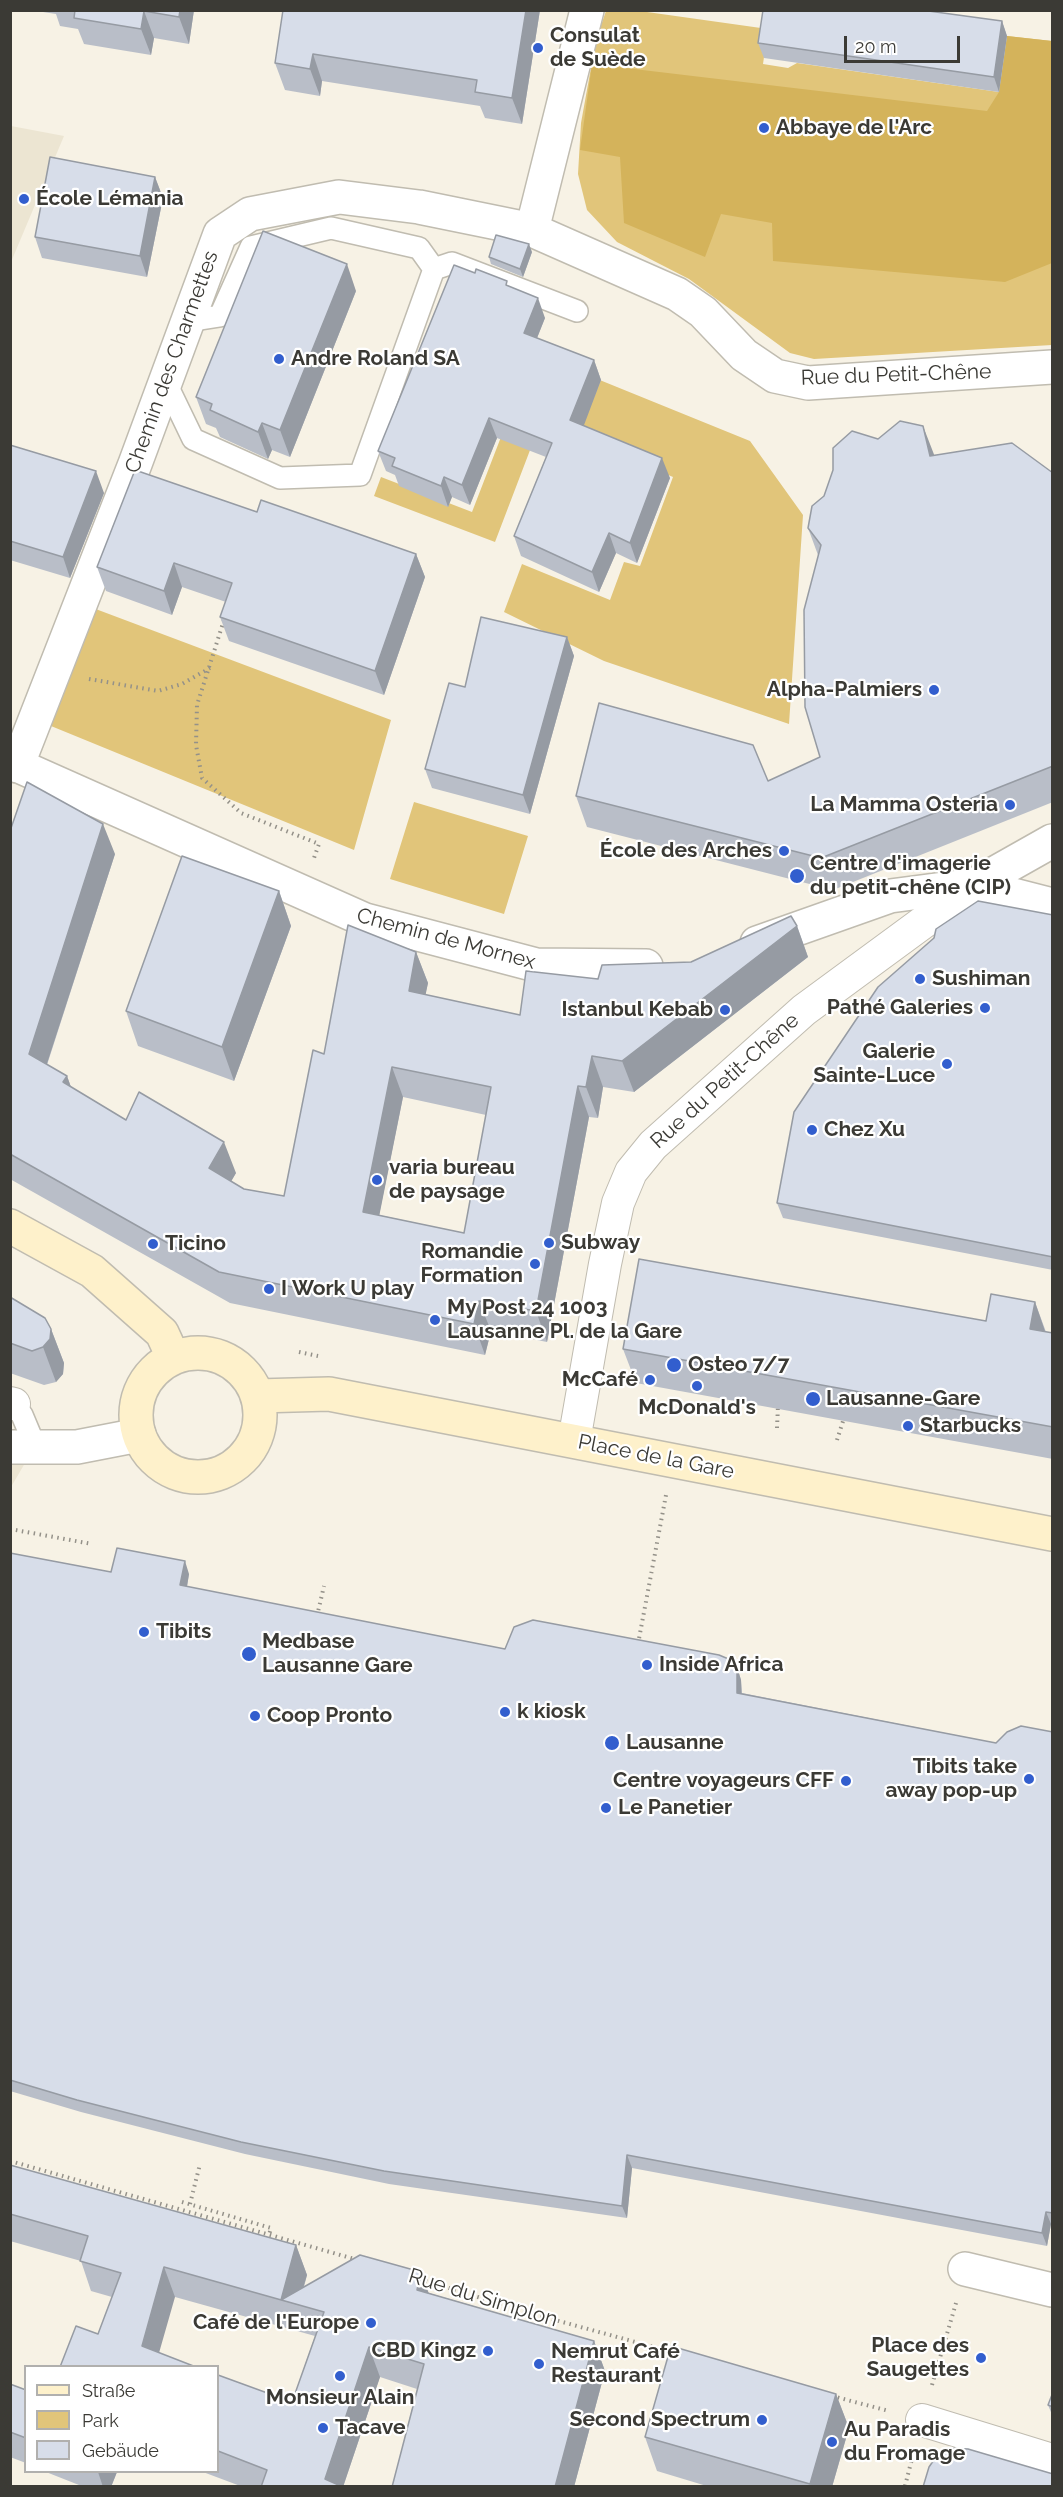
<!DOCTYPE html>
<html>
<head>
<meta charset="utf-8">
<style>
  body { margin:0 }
  #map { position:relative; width:1063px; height:2497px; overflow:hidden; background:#f7f2e5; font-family:Raleway,sans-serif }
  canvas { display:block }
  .frame { position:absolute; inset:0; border:12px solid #3b3a35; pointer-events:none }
  .legend { position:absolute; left:24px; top:2365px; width:195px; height:108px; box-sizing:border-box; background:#fff; border:2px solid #b1b0ae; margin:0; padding:8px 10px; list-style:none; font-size:18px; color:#3b3a35 }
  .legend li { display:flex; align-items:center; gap:12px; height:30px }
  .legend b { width:30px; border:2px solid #b1b0ae }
  .scale { position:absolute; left:844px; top:36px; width:116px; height:27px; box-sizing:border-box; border:3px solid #3b3a35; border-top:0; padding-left:8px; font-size:18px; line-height:21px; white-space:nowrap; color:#3b3a35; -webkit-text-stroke:4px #fff; paint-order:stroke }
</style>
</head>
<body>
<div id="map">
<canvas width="1063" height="2497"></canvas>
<div class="frame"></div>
<ul class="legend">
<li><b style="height:8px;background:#fef1cb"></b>Straße</li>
<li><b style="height:16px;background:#e1c57a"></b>Park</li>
<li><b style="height:16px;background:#d7dde9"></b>Gebäude</li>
</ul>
<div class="scale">20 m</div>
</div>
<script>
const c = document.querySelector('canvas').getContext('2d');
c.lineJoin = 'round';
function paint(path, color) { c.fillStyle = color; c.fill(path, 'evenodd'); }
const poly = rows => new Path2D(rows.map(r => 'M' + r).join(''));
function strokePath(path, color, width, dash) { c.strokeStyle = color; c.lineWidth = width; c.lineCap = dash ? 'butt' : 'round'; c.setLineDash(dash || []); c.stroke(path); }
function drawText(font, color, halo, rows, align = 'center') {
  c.font = font + ' Raleway,sans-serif'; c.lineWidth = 4.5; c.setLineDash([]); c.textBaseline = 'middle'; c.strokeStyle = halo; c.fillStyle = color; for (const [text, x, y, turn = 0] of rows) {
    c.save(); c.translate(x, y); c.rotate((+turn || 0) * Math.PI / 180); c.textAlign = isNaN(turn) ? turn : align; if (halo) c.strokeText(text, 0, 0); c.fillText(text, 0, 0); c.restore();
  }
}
paint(poly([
  [11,126,64,136,11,262],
  [35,1446,11,1487,11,1447]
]), '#ece5d2');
paint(poly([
  [606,11,640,11,768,29,763,64,788,68,797,63,999,92,1007,36,1052,41,1052,345,814,359,790,353,689,279,617,242,587,210,578,174,581,123,596,40],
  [535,349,564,361,495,542,374,496,381,477,472,512],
  [580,372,750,441,803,515,789,724,604,661,504,612,522,564,610,600,624,562,640,566,673,477,579,438],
  [93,608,391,720,354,850,51,726],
  [414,802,528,836,504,914,390,879]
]), '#e1c57a');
paint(poly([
  [1007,36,1052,41,1052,263,1005,282,773,261,772,223,721,214,705,257,624,223,620,157,580,150,592,64,987,111,999,92]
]), '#d4b35b');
const service = poly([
  [434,269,452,263,577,311],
  [165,381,193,439,280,478,360,475,434,269,419,248,331,228,251,247,220,316,188,321],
  [10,1401,22,1415,35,1446]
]);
const pedestrian = poly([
  [10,1403,14,1404],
  [574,1441,605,1264,618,1203,631,1172,653,1145,804,1010,974,885],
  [922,2420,1052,2460]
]);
const minor = poly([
  [532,230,587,10],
  [10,762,365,920,536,965,646,966],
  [17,766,135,464,220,234,250,214,339,197,419,207,532,230,677,294,703,312,744,355,775,376,808,383,1052,367],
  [974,885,1052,841],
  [757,943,890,896,974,885,1052,905],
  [965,2269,1052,2290]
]);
const tertiary = poly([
  [10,1447,77,1447,139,1435]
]);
const secondary = poly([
  [10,1226,92,1271,162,1333,173,1357],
  '136 1415a62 62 0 1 1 124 0a62 62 0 1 1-124 0Z',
  [258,1396,329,1394,1052,1534]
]);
strokePath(service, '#c0bcb0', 24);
strokePath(pedestrian, '#c0bcb0', 34);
strokePath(minor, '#c0bcb0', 36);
strokePath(tertiary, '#c0bcb0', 36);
strokePath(secondary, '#c0bcb0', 36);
strokePath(poly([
  [224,620,197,705,196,745,202,778,241,813,319,844,314,858],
  [89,679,158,691,182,684,210,668],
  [299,1352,318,1356],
  [777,1428,778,1406],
  [837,1440,844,1418],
  [10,1529,92,1544],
  [317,1616,324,1586],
  [638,1644,666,1495],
  [10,2161,358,2260],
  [182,2202,271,2228,269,2235],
  [190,2204,200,2164],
  [420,2279,526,2312,672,2352],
  [932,2385,956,2303],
  [832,2396,889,2411],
  [905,2486,913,2455]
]), '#949189', 4, [1.5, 4.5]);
strokePath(service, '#fff', 21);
strokePath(pedestrian, '#fff', 32);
strokePath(minor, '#fff', 33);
strokePath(tertiary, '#fff', 33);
strokePath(secondary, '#fef1cb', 33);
paint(poly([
  [30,10,194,10,189,44,154,38,151,55,84,44,78,29,60,26,56,14],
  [283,10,540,10,522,124,485,118,480,106,322,81,320,96,285,90,275,63],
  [1002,21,1007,36,999,92,764,58,758,43],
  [155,177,163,198,147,277,42,258,35,237],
  [532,252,523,277,491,264,489,257],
  [510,287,545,318,537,338,594,360,601,380,583,426,670,478,637,563,616,553,599,592,521,556,514,536,546,457,497,438,470,505,452,497,448,507,399,486,395,475,386,471,378,451],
  [356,291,290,457,272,450,268,459,220,437,216,428,206,424,196,397],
  [10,445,104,493,70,578,10,560],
  [934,455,1053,473,1053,802,833,890,587,827,576,796,768,781,820,757,818,555,808,528],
  [257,512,416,554,425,577,384,695,229,641,220,617,226,602,182,587,172,615,106,591,97,567],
  [567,637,574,656,530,814,432,788,425,769,465,687],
  [10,831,115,854,47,1065,67,1076,71,1087,126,1120,236,1173,231,1181,244,1189,284,1196,324,1054,416,952,428,983,425,995,520,1015,598,979,691,962,797,926,808,957,634,1092,603,1087,598,1118,589,1117,547,1342,491,1331,485,1355,230,1303,10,1179],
  [403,1097,486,1115,464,1233,379,1215],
  [279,891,291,926,234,1081,138,1046,126,1011],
  [1053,915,1053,1270,783,1218,777,1203,934,938],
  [10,1297,51,1329,64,1363,63,1374,56,1382,44,1385,10,1373],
  [1035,1302,1046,1332,1053,1333,1053,1459,636,1383,623,1349,986,1321],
  [10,1553,111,1572,189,1574,187,1587,505,1649,737,1667,741,1680,742,1693,996,1743,1053,1732,1053,2224,1051,2224,1047,2246,632,2168,627,2218,389,2184,245,2154,81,2112,10,2091],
  [10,2165,296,2245,307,2275,304,2287,429,2293,594,2341,605,2371,574,2487,392,2487,417,2389,380,2377,343,2487,243,2487,203,2472,218,2472,218,2375,292,2402,315,2336,175,2297,98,2334,112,2297,91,2291,81,2261,10,2241],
  [10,2384,26,2390,26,2463,10,2457],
  [1053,2392,1053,2417,1048,2405],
  [836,2394,849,2428,832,2487,710,2487,657,2471,645,2437],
  [46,2472,117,2472,111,2487,84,2487]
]), '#b9bec8');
paint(poly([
  [180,10,194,10,189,44,179,17],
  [526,10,540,10,522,124,512,98],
  [144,11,154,38,151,55,141,29],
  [1002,21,1007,36,999,92,994,77],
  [313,54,322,81,320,96,310,69],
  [155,177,163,198,147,277,140,256],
  [529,244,532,252,523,277,520,269],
  [347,264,356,291,290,457,280,430],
  [538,298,545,318,531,353,524,333],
  [594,360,601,380,578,441,570,420],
  [489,418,497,438,470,505,462,485],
  [262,423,272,450,268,459,258,432],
  [923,426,935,457,930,456],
  [662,458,670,478,637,563,630,543],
  [96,471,104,493,70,578,63,557],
  [444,477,452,497,448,507,441,486],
  [609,533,616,553,599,592,592,572],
  [416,554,425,577,384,695,375,671],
  [174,563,182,587,172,615,164,591],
  [567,637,574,656,530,814,523,795],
  [103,824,115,854,40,1085,29,1054],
  [279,891,291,926,234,1081,222,1047],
  [797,926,808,957,634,1092,622,1061],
  [416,952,428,983,420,1022,409,991],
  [592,1056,603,1087,598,1118,586,1087],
  [392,1067,403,1097,374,1242,363,1212],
  [67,1076,78,1107,63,1082],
  [578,1086,589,1117,547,1342,536,1311],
  [224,1142,236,1173,221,1199,209,1168],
  [479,1301,491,1331,485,1355,474,1324],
  [1035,1302,1047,1337,1030,1329],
  [51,1329,64,1363,63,1374,56,1382,43,1347],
  [185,1561,189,1574,185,1598,180,1585],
  [737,1667,741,1680,742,1705,737,1693],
  [627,2155,632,2168,627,2218,622,2206],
  [1046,2212,1051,2224,1047,2246,1042,2233],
  [296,2245,307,2275,298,2305,281,2300],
  [164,2267,175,2297,155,2367,142,2346],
  [421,2272,432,2302,417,2290],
  [594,2341,605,2371,574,2487,555,2487],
  [369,2347,380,2377,343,2487,325,2479],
  [836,2394,849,2428,832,2487,811,2487,810,2484],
  [98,2472,117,2472,111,2487,103,2487]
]), '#969ba3');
const building = poly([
  [75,10,180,10,179,17,144,11,141,29,74,18,75,10],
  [283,10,526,10,512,98,475,92,477,80,313,54,310,69,275,63,283,10],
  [763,10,921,10,1002,21,994,77,758,43,763,10],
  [50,157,155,177,140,256,35,237,50,157],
  [263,231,347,264,280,430,262,423,258,432,210,410,212,404,196,397,263,231],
  [496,235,529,244,520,269,489,257,496,235],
  [454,265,475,273,476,269,507,281,506,285,538,298,524,333,594,360,570,420,662,458,630,543,609,533,592,572,514,536,552,443,489,418,462,485,444,477,441,486,392,466,395,458,378,451,454,265],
  [900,421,923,426,930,456,1012,443,1053,473,1053,766,821,858,576,796,599,703,753,745,768,781,820,757,805,707,804,610,821,545,808,528,812,506,824,496,833,470,833,448,852,431,878,439,900,421],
  [10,445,96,471,63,557,10,541,10,445],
  [135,470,257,512,261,500,416,554,375,671,220,617,232,583,174,563,164,591,97,567,135,470],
  [481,617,567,637,523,795,425,769,449,683,465,687,481,617],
  [27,782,103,824,29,1054,67,1076,63,1082,126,1120,139,1092,224,1142,209,1168,244,1189,284,1196,313,1050,324,1054,348,925,416,952,409,991,520,1015,526,971,598,979,602,965,691,962,791,916,797,926,622,1061,592,1056,586,1087,578,1086,536,1311,479,1301,474,1324,219,1272,10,1154,10,831,27,782],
  [392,1067,491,1087,464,1233,363,1212,392,1067],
  [182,856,279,891,222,1047,126,1011,182,856],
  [978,901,1053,915,1053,1257,777,1203,794,1112,878,987,934,938,936,929,978,901],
  [639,1259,986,1321,991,1294,1035,1302,1030,1329,1053,1333,1053,1427,623,1349,639,1259],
  [10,1297,45,1318,51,1329,50,1339,43,1347,32,1351,10,1343,10,1297],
  [117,1548,185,1561,180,1585,505,1649,514,1627,533,1620,719,1655,731,1660,737,1667,737,1693,996,1743,1007,1732,1021,1726,1053,1732,1053,2213,1046,2212,1042,2233,627,2155,622,2206,384,2171,241,2142,77,2100,10,2080,10,1553,111,1572,117,1548],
  [10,2165,296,2245,281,2300,360,2255,421,2272,417,2290,594,2341,555,2487,392,2487,424,2364,369,2347,325,2479,343,2487,261,2487,267,2470,218,2451,218,2375,292,2402,324,2312,164,2267,142,2346,196,2367,60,2367,76,2326,98,2334,121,2273,80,2261,88,2236,10,2214,10,2165],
  [671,2346,836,2394,810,2484,645,2437,671,2346],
  [10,2384,26,2390,26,2438,10,2432,10,2384],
  [1053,2392,1053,2407,1048,2405,1053,2392],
  [950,2448,968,2449,1053,2474,1053,2487,923,2487,929,2467,936,2457,950,2448]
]);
paint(building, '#d7dde9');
strokePath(building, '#969ba3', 1.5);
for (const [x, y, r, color] of [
  [538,48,6,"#325ece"],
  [764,128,6,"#325ece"],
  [24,199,6,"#325ece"],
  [279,359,6,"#325ece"],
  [934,690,6,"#325ece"],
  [1010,805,6,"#325ece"],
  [784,851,6,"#325ece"],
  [797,876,8,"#325ece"],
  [920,979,6,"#325ece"],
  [985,1008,6,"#325ece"],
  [725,1010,6,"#325ece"],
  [947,1064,6,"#325ece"],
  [812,1130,6,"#325ece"],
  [377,1180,6,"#325ece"],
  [549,1243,6,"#325ece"],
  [153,1244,6,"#325ece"],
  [535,1264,6,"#325ece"],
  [269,1289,6,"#325ece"],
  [435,1320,6,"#325ece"],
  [674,1365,8,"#325ece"],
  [650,1380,6,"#325ece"],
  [697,1386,6,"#325ece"],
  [813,1399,8,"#325ece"],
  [908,1426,6,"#325ece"],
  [144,1632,6,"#325ece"],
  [249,1654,8,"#325ece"],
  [647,1665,6,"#325ece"],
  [505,1712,6,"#325ece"],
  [255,1716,6,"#325ece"],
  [612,1743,8,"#325ece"],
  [1029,1779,6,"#325ece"],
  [846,1781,6,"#325ece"],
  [606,1808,6,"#325ece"],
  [371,2323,6,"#325ece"],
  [488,2351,6,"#325ece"],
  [981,2358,6,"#325ece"],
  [539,2364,6,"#325ece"],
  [340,2376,6,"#325ece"],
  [762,2420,6,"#325ece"],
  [323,2428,6,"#325ece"],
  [832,2442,6,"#325ece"]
]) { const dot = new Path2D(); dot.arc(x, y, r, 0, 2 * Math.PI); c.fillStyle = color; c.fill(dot); strokePath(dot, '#fff', 2); }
drawText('bold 21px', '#3b3a35', '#fff', [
  ["Consulat",550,36],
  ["de Suède",550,60],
  ["Abbaye de l'Arc",776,128],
  ["École Lémania",36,199],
  ["Andre Roland SA",291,359],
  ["Alpha-Palmiers",922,690,"right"],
  ["La Mamma Osteria",998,805,"right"],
  ["École des Arches",772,851,"right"],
  ["Centre d'imagerie",810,864],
  ["du petit-chêne (CIP)",810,888],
  ["Sushiman",932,979],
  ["Pathé Galeries",973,1008,"right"],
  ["Istanbul Kebab",713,1010,"right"],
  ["Galerie",935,1052,"right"],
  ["Sainte-Luce",935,1076,"right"],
  ["Chez Xu",824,1130],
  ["varia bureau",389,1168],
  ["de paysage",389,1192],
  ["Subway",561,1243],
  ["Ticino",165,1244],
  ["Romandie",523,1252,"right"],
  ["Formation",523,1276,"right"],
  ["I Work U play",281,1289],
  ["My Post 24 1003",447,1308],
  ["Lausanne Pl. de la Gare",447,1332],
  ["Osteo 7/7",688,1365],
  ["McCafé",638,1380,"right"],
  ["Lausanne-Gare",826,1399],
  ["McDonald's",697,1408,"center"],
  ["Starbucks",920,1426],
  ["Tibits",156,1632],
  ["Medbase",262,1642],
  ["Lausanne Gare",262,1666],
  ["Inside Africa",659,1665],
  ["k kiosk",517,1712],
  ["Coop Pronto",267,1716],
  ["Lausanne",626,1743],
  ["Tibits take",1017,1767,"right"],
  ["away pop-up",1017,1791,"right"],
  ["Centre voyageurs CFF",834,1781,"right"],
  ["Le Panetier",618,1808],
  ["Café de l'Europe",359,2323,"right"],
  ["Place des",969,2346,"right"],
  ["Saugettes",969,2370,"right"],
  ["CBD Kingz",476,2351,"right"],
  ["Nemrut Café",551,2352],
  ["Restaurant",551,2376],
  ["Monsieur Alain",340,2398,"center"],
  ["Second Spectrum",750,2420,"right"],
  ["Tacave",335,2428],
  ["Au Paradis",844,2430],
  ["du Fromage",844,2454]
], 'left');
drawText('21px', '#3b3a35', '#fff', [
  ["Chemin des Charmettes",172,362,-70],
  ["Rue du Petit-Chêne",896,375,-2],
  ["Chemin de Mornex",446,939,15],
  ["Rue du Petit-Chêne",725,1081,-42],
  ["Place de la Gare",656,1457,11],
  ["Rue du Simplon",483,2298,17]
]);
</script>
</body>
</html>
